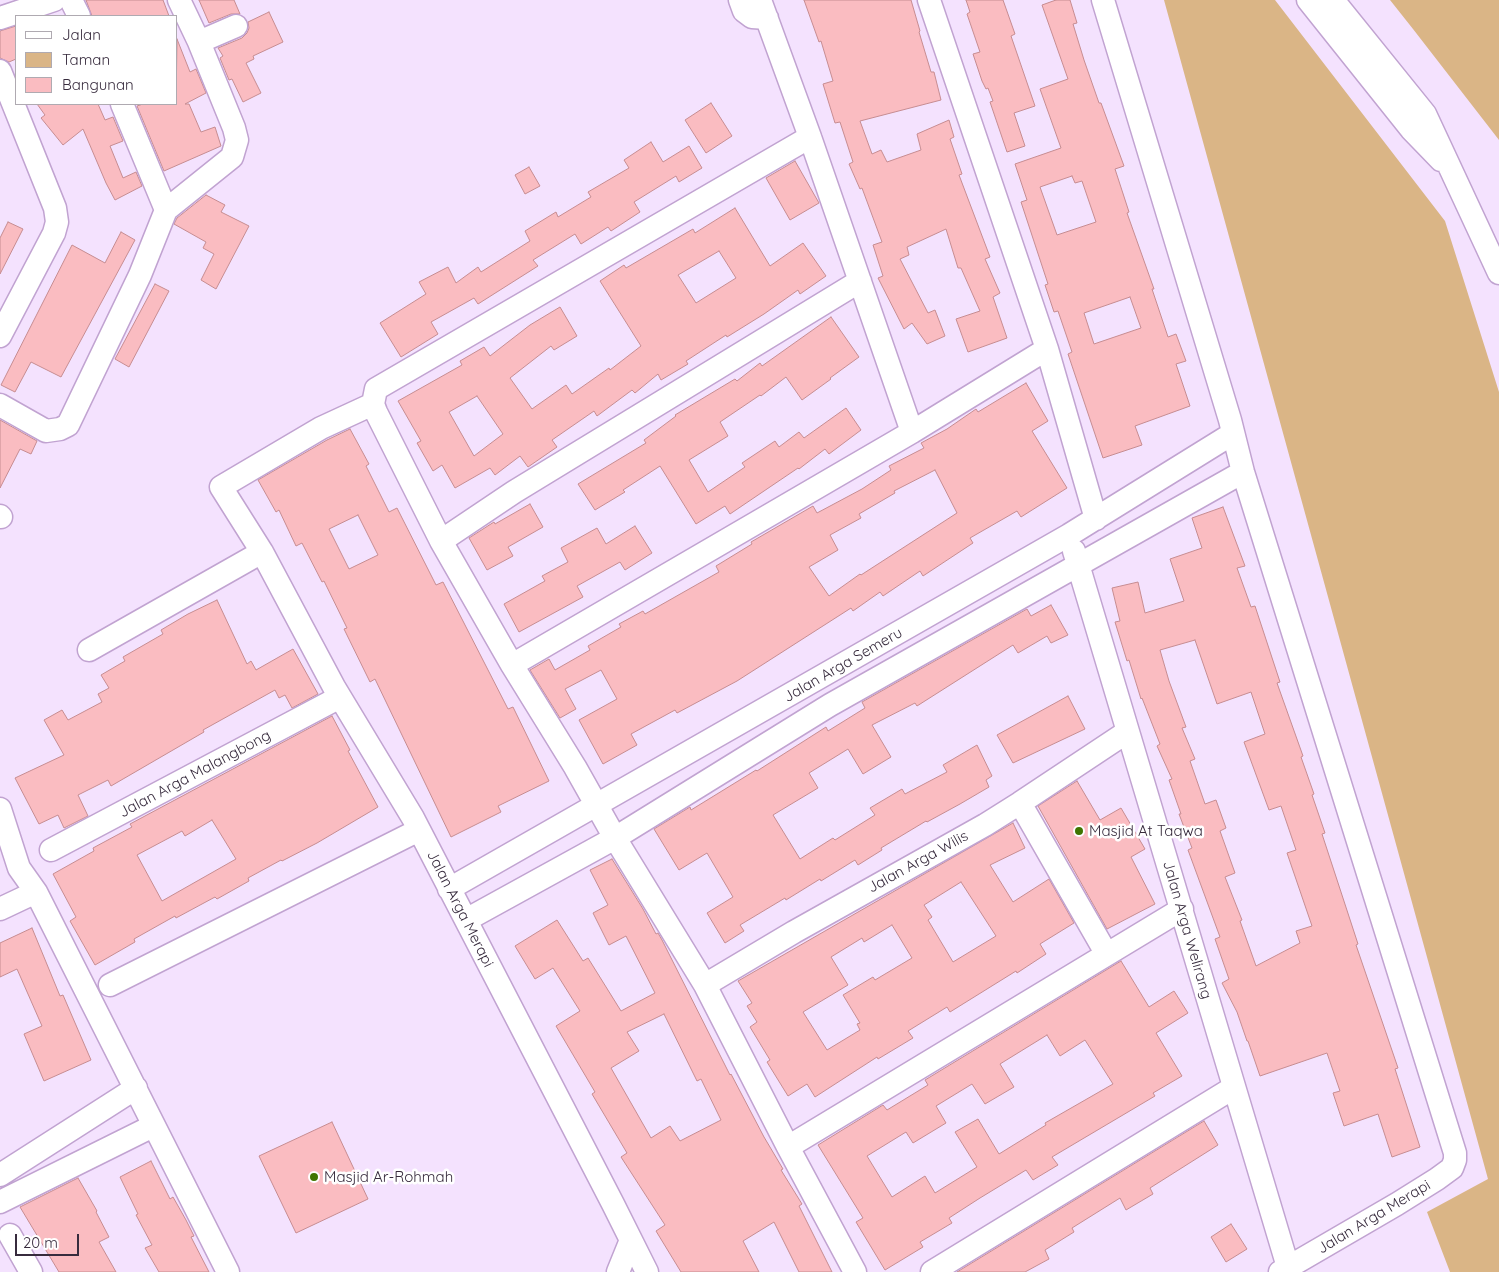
<!DOCTYPE html>
<html>
<head>
<meta charset="utf-8">
<style>
  body { margin:0 }
  #map { position:relative; width:1499px; height:1272px; overflow:hidden; background:#f4e2fe; font-family:Quicksand,sans-serif }
  canvas { display:block }
  .legend { position:absolute; left:15px; top:15px; width:162px; height:90px; box-sizing:border-box; background:#fff; border:1px solid #afaab1; margin:0; padding:6px 9px; list-style:none; font-size:15px; color:#372b3d }
  .legend li { display:flex; align-items:center; gap:10px; height:25px }
  .legend b { width:25px; border:1px solid #afaab1 }
  .scale { position:absolute; left:15px; top:1234px; width:64px; height:22px; box-sizing:border-box; border:2px solid #372b3d; border-top:0; padding-left:6px; font-size:15px; line-height:18px; white-space:nowrap; color:#372b3d; -webkit-text-stroke:4px #fff; paint-order:stroke }
</style>
</head>
<body>
<div id="map">
<canvas width="1499" height="1272"></canvas>
<ul class="legend">
<li><b style="height:6px;background:#fff"></b>Jalan</li>
<li><b style="height:14px;background:#dab586"></b>Taman</li>
<li><b style="height:14px;background:#fabcc1"></b>Bangunan</li>
</ul>
<div class="scale">20 m</div>
</div>
<script>
const c = document.querySelector('canvas').getContext('2d');
c.lineJoin = 'round';
function paint(path, color) { c.fillStyle = color; c.fill(path, 'evenodd'); }
const poly = rows => new Path2D(rows.map(r => 'M' + r).join(''));
function strokePath(path, color, width, dash) { c.strokeStyle = color; c.lineWidth = width; c.lineCap = dash ? 'butt' : 'round'; c.setLineDash(dash || []); c.stroke(path); }
function drawText(font, color, halo, rows, align = 'center') {
  c.font = font + ' Quicksand,sans-serif'; c.lineWidth = 5; c.setLineDash([]); c.textBaseline = 'middle'; c.strokeStyle = halo; c.fillStyle = color; for (const [text, x, y, turn = 0] of rows) {
    c.save(); c.translate(x, y); c.rotate((+turn || 0) * Math.PI / 180); c.textAlign = isNaN(turn) ? turn : align; if (halo) c.strokeText(text, 0, 0); c.fillText(text, 0, 0); c.restore();
  }
}
paint(poly([
  [1164,0,1275,0,1445,221,1499,392,1499,1272,1450,1272,1427,1212,1488,1179],
  [1390,0,1499,0,1499,140,1413,29]
]), '#dab586');
const building = poly([
  [86,0,163,0,169,16,92,16,86,0],
  [199,0,234,0,240,14,231,14,209,23,199,0],
  [804,0,911,0,920,31,919,32,931,72,934,72,941,100,860,121,872,154,881,150,887,162,921,150,917,134,949,120,954,137,950,139,962,174,959,175,990,257,985,259,1000,293,993,297,1007,338,968,352,956,319,980,311,961,268,958,268,946,229,907,247,909,255,900,259,928,313,935,310,945,336,927,344,912,323,904,329,878,278,883,276,873,245,882,242,862,188,860,189,849,164,853,162,840,122,835,123,823,84,833,81,821,41,819,42,804,0],
  [966,0,1003,0,1015,34,1011,36,1035,106,1014,113,1025,146,1007,152,990,102,993,101,988,88,986,89,982,81,973,54,980,52,967,14,970,12,966,0],
  [1056,0,1070,0,1077,23,1073,24,1084,60,1099,103,1101,103,1124,166,1115,169,1129,212,1127,213,1154,289,1152,289,1168,337,1176,334,1186,361,1176,364,1190,406,1135,426,1142,445,1103,458,1068,354,1072,352,1058,311,1054,312,1045,285,1048,284,1021,202,1027,200,1015,164,1061,148,1040,89,1068,79,1042,5,1056,0],
  [1072,176,1075,183,1082,181,1096,222,1057,235,1040,187,1072,176],
  [1130,297,1141,328,1094,344,1084,313,1130,297],
  [269,12,283,42,253,56,254,59,246,63,261,93,243,102,232,79,229,80,220,58,223,56,218,48,242,38,247,33,249,28,248,22,269,12],
  [16,26,16,59,9,62,0,58,0,31,16,26],
  [177,39,190,72,196,69,206,93,185,104,189,104,201,132,215,127,221,146,164,171,137,106,143,104,176,104,177,39],
  [711,103,732,136,706,153,685,120,711,103],
  [37,104,98,104,105,120,113,117,123,141,110,146,123,178,136,172,142,186,115,200,106,183,83,129,63,145,41,118,45,115,37,104],
  [651,142,663,162,689,146,702,168,679,182,676,176,634,202,640,212,611,231,608,227,581,244,575,234,533,260,538,266,478,304,474,298,431,322,438,334,401,357,380,323,426,294,419,282,448,267,456,283,478,267,481,272,530,241,525,231,556,212,558,217,591,197,588,192,629,168,624,160,651,142],
  [795,161,819,203,790,220,766,178,795,161],
  [529,167,540,186,525,194,515,175,529,167],
  [206,195,225,205,221,212,249,226,216,289,201,280,214,254,203,248,206,242,174,224,177,218,206,195],
  [735,208,770,266,803,243,826,276,800,294,798,290,764,314,727,337,726,335,686,361,688,364,661,380,658,374,635,393,632,390,597,416,594,411,552,440,557,447,528,467,520,456,495,475,490,468,455,488,442,465,433,471,417,443,421,441,398,401,462,365,460,361,484,347,490,356,530,325,560,307,577,336,554,350,551,346,510,378,532,409,566,385,572,394,609,368,610,370,641,346,600,281,624,265,626,268,693,229,695,233,735,208],
  [719,251,736,278,696,303,678,275,719,251],
  [477,396,503,434,474,456,449,412,477,396],
  [8,222,23,229,0,274,0,238,8,222],
  [121,232,135,240,61,377,31,362,15,392,1,385,72,245,105,263,121,232],
  [155,284,169,291,129,367,115,359,155,284],
  [831,317,859,357,830,378,831,379,802,400,786,377,761,396,760,395,720,422,728,436,689,460,708,492,745,467,742,463,775,441,779,447,799,432,804,438,846,408,861,430,829,454,825,449,799,469,798,468,730,514,725,506,696,524,660,466,623,490,625,492,595,510,578,484,646,443,644,440,676,416,675,415,735,379,737,381,760,363,762,366,831,317],
  [1026,383,1048,421,1032,431,1067,488,1021,517,1017,511,970,538,973,543,923,576,920,571,883,596,880,592,853,611,851,608,737,681,677,713,675,710,631,734,637,745,603,764,579,720,617,699,601,670,565,689,576,709,560,718,530,670,549,659,555,670,590,650,588,646,621,627,619,624,643,611,645,614,719,572,716,566,752,544,751,542,813,506,817,513,862,489,891,470,889,466,924,448,921,443,947,429,976,409,978,412,1026,383],
  [935,470,957,513,861,575,860,574,829,596,809,567,838,550,830,535,861,518,859,514,895,493,894,491,935,470],
  [0,420,37,441,31,454,20,449,0,488,0,420],
  [350,429,369,464,366,466,389,512,397,508,436,585,443,582,508,709,513,707,549,781,498,806,501,812,451,837,375,679,370,682,344,629,347,628,324,581,322,582,302,543,296,546,279,510,276,512,258,480,327,440,350,429],
  [358,515,378,555,349,569,329,529,358,515],
  [530,504,543,527,508,547,513,556,487,570,469,538,494,522,495,524,530,504],
  [1223,507,1245,566,1237,568,1251,607,1255,606,1280,682,1277,683,1303,756,1301,757,1314,794,1312,795,1325,833,1322,834,1358,944,1356,945,1398,1068,1395,1069,1420,1147,1392,1157,1378,1114,1344,1126,1333,1093,1340,1091,1327,1053,1260,1076,1248,1041,1247,1041,1237,1012,1222,983,1229,979,1215,939,1220,937,1188,850,1192,848,1179,814,1181,814,1169,780,1172,779,1157,746,1160,744,1142,698,1141,699,1129,660,1127,661,1115,622,1120,621,1112,588,1138,582,1145,613,1184,601,1170,559,1202,548,1192,518,1223,507],
  [1195,640,1217,704,1251,692,1265,734,1244,742,1269,810,1281,806,1296,850,1287,853,1312,926,1296,931,1300,943,1256,966,1240,921,1242,920,1225,877,1235,873,1220,831,1226,828,1216,800,1205,804,1190,761,1195,759,1182,728,1186,727,1169,681,1160,650,1195,640],
  [635,526,652,553,625,570,620,562,577,586,583,597,519,632,504,604,545,581,542,576,568,562,561,548,597,528,606,544,635,526],
  [217,600,247,664,251,661,256,670,293,649,318,694,292,708,285,695,279,698,275,690,203,730,204,732,111,786,108,780,78,795,88,816,64,828,58,815,39,824,15,778,64,755,44,720,62,710,68,720,102,702,98,694,109,688,101,675,125,661,123,657,163,634,161,630,188,614,217,600],
  [1051,605,1068,635,1051,643,1047,636,1018,653,1013,645,917,706,915,703,872,725,891,757,863,774,848,749,809,773,818,788,773,815,800,859,833,838,835,840,875,815,870,808,902,789,905,794,947,772,943,765,977,745,992,776,986,780,989,787,960,804,927,822,926,821,881,848,882,850,858,865,855,860,821,881,820,879,786,900,785,898,740,925,744,931,725,943,707,913,733,897,707,853,679,870,654,829,690,807,691,810,756,770,757,771,826,727,828,731,865,708,862,702,1027,609,1031,616,1051,605],
  [1068,696,1085,729,1013,763,997,735,1068,696],
  [332,716,350,750,348,751,378,807,317,843,282,861,281,860,248,878,249,881,217,899,215,897,176,918,175,916,134,939,135,942,95,965,70,921,76,917,53,874,94,851,93,848,132,827,130,824,332,716],
  [212,820,236,859,162,901,137,855,182,831,185,836,212,820],
  [1077,781,1100,820,1121,808,1145,849,1131,857,1155,904,1107,929,1038,806,1077,781],
  [1013,823,1025,848,990,865,1013,902,1049,879,1074,923,1040,944,1046,954,1017,973,1016,971,950,1012,947,1007,908,1031,913,1038,878,1059,877,1057,815,1097,807,1084,788,1096,767,1062,770,1060,750,1027,757,1022,747,1006,752,1003,738,981,1013,823],
  [961,882,996,936,953,962,928,920,932,917,924,905,961,882],
  [892,925,912,958,875,980,873,977,843,995,860,1023,857,1024,860,1030,827,1050,803,1012,848,985,831,957,862,938,864,942,892,925],
  [612,859,643,909,656,934,658,933,662,940,730,1075,731,1074,764,1137,783,1169,781,1170,802,1204,799,1206,832,1272,799,1272,774,1222,743,1241,759,1272,681,1272,656,1231,665,1225,621,1157,627,1153,592,1094,595,1092,556,1026,580,1011,553,968,535,979,515,946,557,920,583,961,588,958,621,1011,655,993,626,936,609,945,593,913,608,905,590,870,612,859],
  [664,1014,697,1081,701,1079,721,1120,680,1141,670,1126,651,1138,611,1068,639,1051,627,1032,664,1014],
  [32,928,60,996,63,995,91,1060,44,1081,24,1034,42,1026,17,969,0,977,0,943,32,928],
  [1121,961,1149,1007,1174,991,1188,1013,1156,1033,1182,1076,1153,1093,1155,1096,1052,1157,1058,1165,1033,1180,1026,1170,980,1198,949,1218,952,1223,920,1242,923,1247,885,1270,856,1222,863,1218,818,1145,883,1105,887,1110,928,1085,925,1080,1121,961],
  [1047,1035,1060,1056,1085,1040,1113,1084,1045,1123,1046,1125,999,1154,978,1119,955,1132,977,1167,935,1193,925,1176,892,1197,867,1156,906,1132,913,1143,946,1123,936,1106,972,1084,985,1104,1014,1087,1000,1064,1047,1035],
  [1204,1121,1218,1145,1150,1188,1153,1194,1126,1210,1120,1198,1072,1228,1074,1232,1045,1250,1049,1259,1025,1272,957,1272,1204,1121],
  [332,1122,368,1199,296,1233,259,1156,332,1122],
  [151,1161,170,1199,173,1197,186,1220,194,1236,191,1237,209,1272,159,1272,145,1248,152,1245,136,1215,138,1214,120,1177,151,1161],
  [78,1178,97,1211,96,1212,109,1237,99,1242,116,1272,59,1272,20,1207,78,1178],
  [1231,1224,1247,1249,1226,1262,1211,1237,1231,1224]
]);
paint(building, '#fabcc1');
strokePath(building, '#c68c91', 1);
const minor = poly([
  [71,0,79,16],
  [740,0,744,11,752,17,767,18],
  [760,0,810,137,912,432],
  [929,0,1047,349,1096,519],
  [1103,0,1230,420,1243,472,1455,1153,1455,1160,1452,1168,1437,1179,1397,1204,1280,1272],
  [1308,0,1411,129,1441,160],
  [1333,0,1425,114,1499,273],
  [0,18,54,0],
  [199,42,236,26],
  [0,71,55,208,57,222,54,233,0,336],
  [122,104,166,210],
  [810,137,376,389,373,404,376,412,441,541,512,665,575,767,615,838,705,985,788,1147,855,1272],
  [0,405,46,431,60,429,68,425,140,275,166,210,232,157,237,140,234,128,199,42,179,0],
  [0,516,1,517],
  [441,541,514,492,860,281],
  [1074,551,1288,1267],
  [262,552,334,687,413,818,613,1204,647,1272],
  [89,650,262,552,221,487,321,428,373,404],
  [512,665,912,432,1047,349],
  [1020,803,1106,953],
  [0,809,19,868,36,892,228,1272],
  [51,850,340,697],
  [449,889,1069,535,1232,434],
  [0,909,36,892],
  [466,920,615,838,830,705,1243,472],
  [110,985,419,830],
  [705,985,794,932,985,825,1020,803,1127,732],
  [788,1147,1182,909],
  [0,1175,136,1088],
  [0,1202,153,1126],
  [10,1235,31,1272],
  [618,1272,631,1240],
  [932,1272,1233,1088]
]);
strokePath(minor, '#c1a3d1', 25);
strokePath(minor, '#fff', 22);
for (const [x, y, r, color] of [
  [1079,831,5,"#407501"],
  [314,1177,5,"#407501"]
]) { const dot = new Path2D(); dot.arc(x, y, r, 0, 2 * Math.PI); c.fillStyle = color; c.fill(dot); strokePath(dot, '#fff', 2); }
drawText('15px', '#372b3d', '#fff', [
  ["Jalan Arga Semeru",843,665,-30],
  ["Jalan Arga Malangbong",195,774,-28],
  ["Jalan Arga Wilis",918,862,-29],
  ["Jalan Arga Merapi",460,909,63],
  ["Jalan Arga Welirang",1187,930,74],
  ["Jalan Arga Merapi",1374,1217,-31]
]);
drawText('15px', '#372b3d', '#fff', [
  ["Masjid At Taqwa",1089,831],
  ["Masjid Ar-Rohmah",324,1177]
], 'left');
</script>
</body>
</html>
